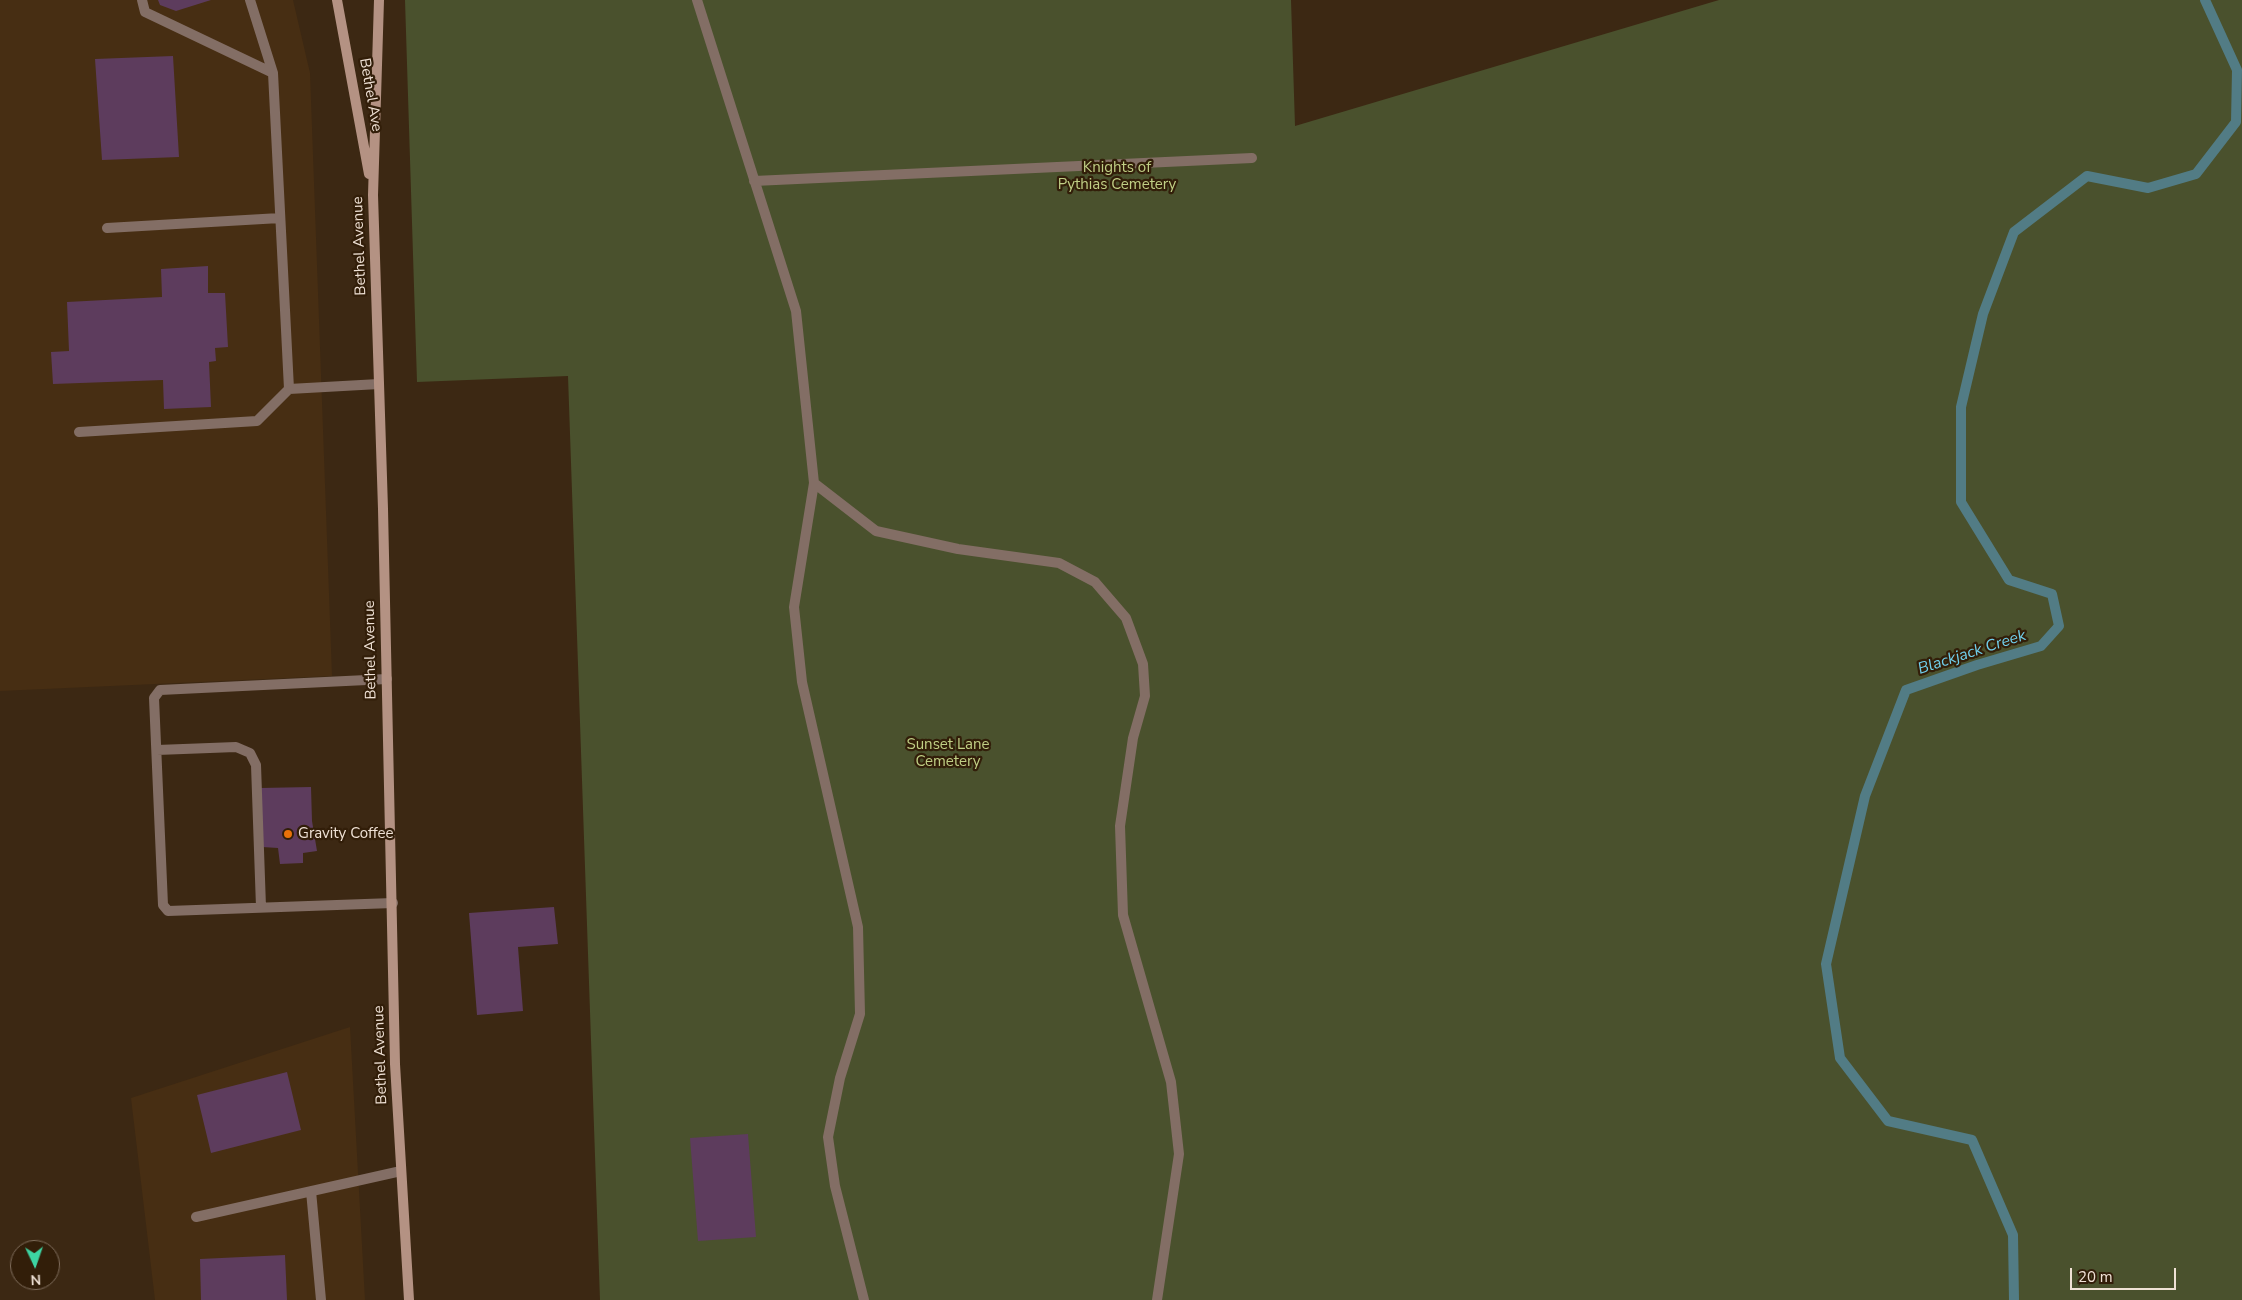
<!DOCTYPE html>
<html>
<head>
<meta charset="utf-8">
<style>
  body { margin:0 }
  #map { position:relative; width:2242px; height:1300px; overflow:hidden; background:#3c2813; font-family:"Nunito Sans",sans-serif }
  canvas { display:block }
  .north { position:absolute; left:10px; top:1240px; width:50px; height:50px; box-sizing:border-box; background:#321e09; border:1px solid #7e6c5b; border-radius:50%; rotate:177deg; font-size:14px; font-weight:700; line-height:20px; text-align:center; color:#efe1d5 }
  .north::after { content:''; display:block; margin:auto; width:18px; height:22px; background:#3dd4a3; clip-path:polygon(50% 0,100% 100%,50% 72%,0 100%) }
  .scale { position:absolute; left:2070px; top:1268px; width:106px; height:22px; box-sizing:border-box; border:2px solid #efe1d5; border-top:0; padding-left:6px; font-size:15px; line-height:18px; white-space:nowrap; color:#efe1d5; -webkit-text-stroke:4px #321e09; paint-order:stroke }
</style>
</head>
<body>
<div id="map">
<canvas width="2242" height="1300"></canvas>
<div class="north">N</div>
<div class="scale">20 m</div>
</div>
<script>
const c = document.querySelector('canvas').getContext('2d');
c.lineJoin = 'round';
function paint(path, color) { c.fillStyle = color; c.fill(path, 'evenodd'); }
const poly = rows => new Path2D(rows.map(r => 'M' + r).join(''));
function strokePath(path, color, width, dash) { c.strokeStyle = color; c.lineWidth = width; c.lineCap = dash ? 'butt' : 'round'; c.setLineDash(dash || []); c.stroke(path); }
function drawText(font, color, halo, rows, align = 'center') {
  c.font = font + ' "Nunito Sans",sans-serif'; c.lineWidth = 4.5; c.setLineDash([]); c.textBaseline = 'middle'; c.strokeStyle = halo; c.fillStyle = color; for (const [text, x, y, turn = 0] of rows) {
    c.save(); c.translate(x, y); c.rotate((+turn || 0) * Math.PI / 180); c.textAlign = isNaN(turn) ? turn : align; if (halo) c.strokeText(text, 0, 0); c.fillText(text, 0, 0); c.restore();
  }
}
paint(poly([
  [0,0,293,0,310,73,332,676,0,691],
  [350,1027,365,1300,155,1300,131,1098]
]), '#472e13');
paint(poly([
  [405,0,1291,0,1295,126,1719,0,2242,0,2242,1300,600,1300,568,376,417,382]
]), '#4a512d');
strokePath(poly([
  [2014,1300,2013,1235,1972,1140,1888,1121,1840,1058,1826,964,1865,796,1906,690,1977,665,2041,646,2059,626,2052,594,2009,580,1961,502,1961,407,1983,314,2014,232,2087,176,2148,188,2196,174,2236,122,2237,70,2205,0]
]), '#527c85', 10);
paint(poly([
  [158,0,211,0,176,11,160,5],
  [173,56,179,157,102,160,95,59],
  [208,266,208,293,225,293,228,347,215,348,216,361,209,362,211,407,164,409,163,380,53,384,51,352,69,351,67,302,162,297,161,269],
  [311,787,312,821,317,851,303,853,303,863,280,864,278,848,262,847,260,788],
  [554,907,558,944,518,947,523,1011,477,1015,469,913],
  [287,1072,301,1130,211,1153,197,1095],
  [748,1134,756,1237,698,1241,690,1138],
  [285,1255,287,1300,201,1300,200,1259]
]), '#5d3c5d');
strokePath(poly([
  [142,0,145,12,273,73],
  [250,0,273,73,289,389,379,384],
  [697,0,796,311,814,483,794,607,802,682,858,927,860,1014,840,1078,828,1137,835,1186,864,1300],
  [754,181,1252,158],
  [107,228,280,218],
  [79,432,257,421,289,389],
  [814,483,876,531,958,549,1059,563,1095,582,1126,618,1143,664,1145,696,1133,738,1120,826,1123,915,1171,1082,1179,1154,1157,1300],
  [387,679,160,690,154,698,163,905,168,911,393,903],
  [157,750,236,747,250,753,256,765,261,907],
  [311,1191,321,1300],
  [196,1217,401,1171]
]), '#836e65', 10);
strokePath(poly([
  [337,0,369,174],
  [379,0,373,195,383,509,395,1064,409,1300]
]), '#b49283', 10);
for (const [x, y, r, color] of [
  [288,834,5,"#e8710a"]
]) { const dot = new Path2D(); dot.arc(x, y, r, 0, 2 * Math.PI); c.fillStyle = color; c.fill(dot); strokePath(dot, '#321e09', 2); }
drawText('15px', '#efe1d5', '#321e09', [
  ["Bethel Ave",370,95,80],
  ["Bethel Avenue",360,246,-92],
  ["Bethel Avenue",371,650,-91],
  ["Bethel Avenue",381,1055,-92]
]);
drawText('15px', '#c0cf85', '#321e09', [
  ["Knights of",1117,168],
  ["Pythias Cemetery",1117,185],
  ["Sunset Lane",948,745],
  ["Cemetery",948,762]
]);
drawText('15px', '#efe1d5', '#321e09', [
  ["Gravity Coffee",298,834]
], 'left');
drawText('italic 16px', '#70cfec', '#321e09', [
  ["Blackjack Creek",1972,653,-18]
]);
</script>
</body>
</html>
